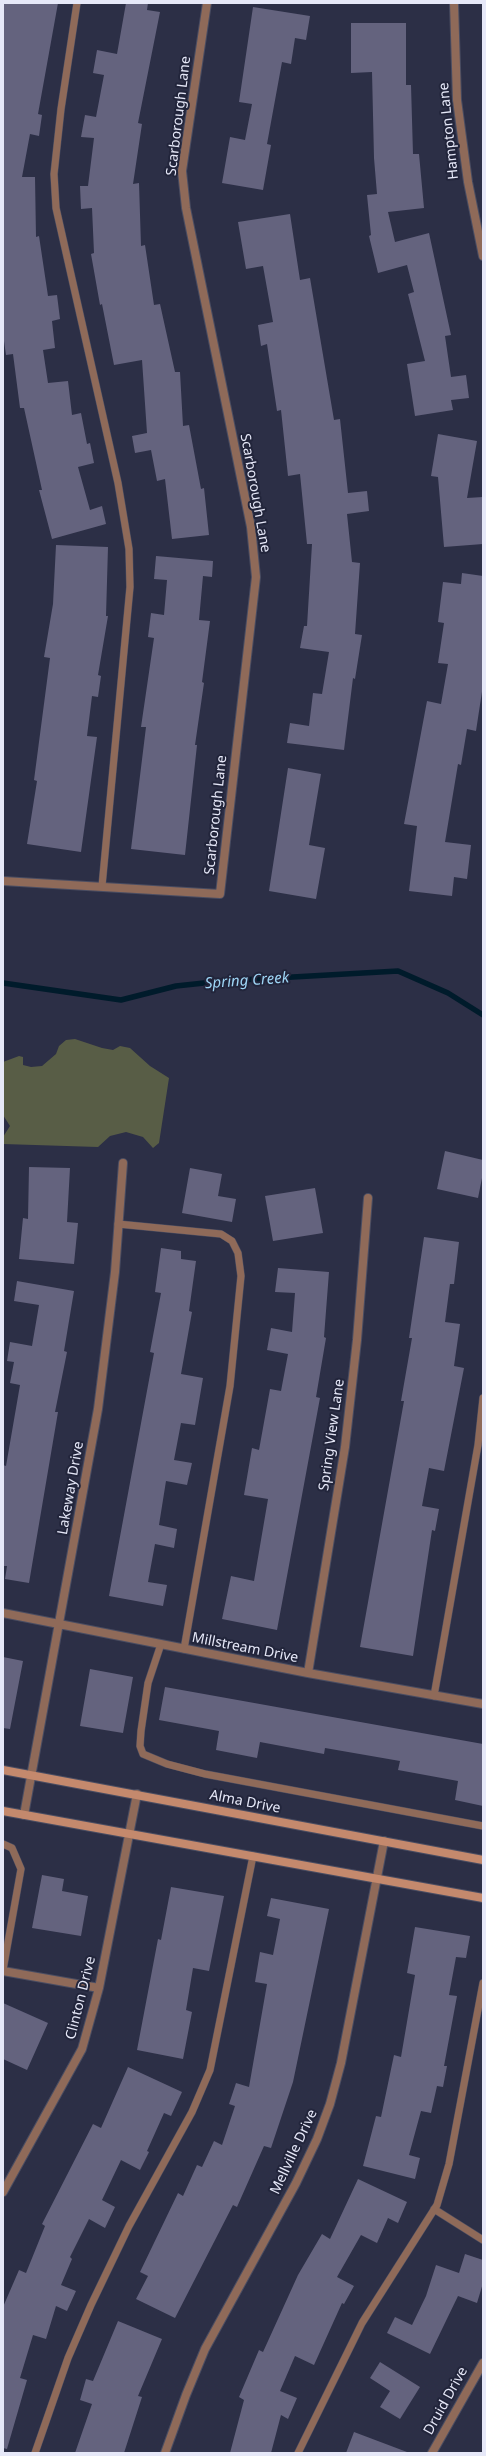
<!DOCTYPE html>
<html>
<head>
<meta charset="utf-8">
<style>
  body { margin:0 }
  #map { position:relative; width:486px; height:2456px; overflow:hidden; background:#2c2f46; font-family:"Noto Sans",sans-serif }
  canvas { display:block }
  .frame { position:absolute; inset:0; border:4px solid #e6e8f8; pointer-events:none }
</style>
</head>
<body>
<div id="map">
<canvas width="486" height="2456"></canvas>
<div class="frame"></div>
</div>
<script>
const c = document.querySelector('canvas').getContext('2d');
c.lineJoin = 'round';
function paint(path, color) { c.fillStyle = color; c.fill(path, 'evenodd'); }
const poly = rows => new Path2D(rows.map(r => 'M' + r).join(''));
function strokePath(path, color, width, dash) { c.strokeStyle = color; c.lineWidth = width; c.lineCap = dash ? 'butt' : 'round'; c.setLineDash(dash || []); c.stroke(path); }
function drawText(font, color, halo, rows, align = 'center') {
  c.font = font + ' "Noto Sans",sans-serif'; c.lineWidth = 4; c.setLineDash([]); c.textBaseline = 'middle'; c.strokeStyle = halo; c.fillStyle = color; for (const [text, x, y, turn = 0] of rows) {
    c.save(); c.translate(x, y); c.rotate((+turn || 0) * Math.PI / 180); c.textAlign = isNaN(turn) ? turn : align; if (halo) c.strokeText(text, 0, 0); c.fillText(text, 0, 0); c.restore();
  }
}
paint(poly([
  [75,1039,102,1048,113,1050,120,1046,130,1048,150,1066,169,1078,159,1143,153,1148,143,1137,126,1132,110,1136,98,1147,3,1144,3,1137,10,1126,3,1115,3,1062,19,1056,23,1057,23,1065,31,1067,42,1066,56,1054,59,1046,66,1040]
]), '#585d46');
strokePath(poly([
  [3,983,121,1000,176,986,223,981,398,971,448,993,483,1015]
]), '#001b2b', 5.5);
paint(poly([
  [3,3,58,3,38,114,42,115,39,136,30,134,22,177,35,177,36,237,39,236,48,296,57,295,60,319,52,321,55,348,43,350,48,383,68,381,72,415,81,413,87,444,90,443,94,463,78,467,90,510,102,506,106,524,52,539,39,490,42,490,24,408,20,408,13,354,6,355,3,334],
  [126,3,148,3,147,10,160,12,138,123,142,124,133,184,139,183,141,246,145,245,154,305,160,304,175,372,180,372,183,426,189,425,201,489,204,488,209,535,172,539,165,479,157,481,151,450,135,453,132,436,147,433,142,360,114,365,102,304,100,305,91,254,94,253,92,208,81,209,80,186,88,186,94,138,81,137,85,115,96,117,104,75,93,73,97,50,117,54],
  [253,7,310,16,306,40,295,38,291,64,282,62,267,144,271,145,263,190,222,183,230,137,245,140,252,104,239,102],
  [351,23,406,23,406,85,411,85,413,154,419,154,424,208,388,212,395,242,429,233,451,335,445,336,451,377,466,375,469,398,451,400,453,410,415,416,407,364,425,361,408,294,414,292,407,265,378,273,369,236,371,235,367,195,377,194,374,158,372,72,351,73],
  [290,214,300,280,310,278,334,420,340,419,348,493,367,491,369,511,347,514,352,562,360,563,355,634,362,635,355,679,353,678,344,750,287,743,290,723,309,726,313,693,322,694,329,652,300,648,304,626,307,626,312,544,307,544,300,474,288,476,281,410,277,411,267,344,261,346,258,325,273,322,263,266,246,269,238,222],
  [438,434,477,441,467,498,483,497,483,544,444,547,438,477,431,476],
  [56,545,108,547,106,616,108,616,98,675,101,676,98,697,92,696,87,736,97,737,81,852,27,844,37,781,34,780,50,658,44,657,53,604],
  [156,556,213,561,212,577,203,576,199,620,210,621,202,682,204,683,195,745,197,745,185,855,131,849,146,727,141,727,154,638,148,637,151,613,164,615,167,580,154,579],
  [462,573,483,576,483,685,476,731,467,729,461,765,458,764,445,842,471,845,467,879,454,877,452,896,409,891,417,826,404,824,427,701,441,704,448,664,438,663,444,623,438,622,443,582,461,584],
  [288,768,321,774,309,845,325,848,316,899,269,891],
  [445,1151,483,1160,483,1173,478,1198,437,1189],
  [29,1167,70,1168,67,1222,78,1223,74,1264,19,1259,23,1218,28,1219],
  [190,1168,222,1174,218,1196,236,1199,232,1222,182,1213],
  [315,1188,323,1233,273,1241,265,1196],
  [424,1237,459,1242,454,1284,450,1284,445,1322,460,1324,454,1366,464,1368,444,1471,429,1468,422,1506,439,1509,435,1531,432,1530,413,1656,360,1647,404,1401,401,1401,412,1338,409,1338],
  [161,1248,181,1251,181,1259,196,1261,189,1311,192,1312,181,1374,203,1378,195,1425,181,1423,174,1460,192,1463,187,1485,166,1481,159,1525,177,1529,174,1548,155,1544,148,1582,167,1585,163,1606,109,1596,154,1353,150,1352,161,1293,155,1292],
  [278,1268,329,1272,324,1337,326,1338,316,1397,320,1398,277,1630,222,1619,231,1576,254,1581,268,1499,244,1495,252,1448,259,1450,270,1389,281,1391,288,1354,267,1350,271,1328,292,1332,295,1293,275,1292],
  [17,1281,74,1291,64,1351,67,1352,55,1412,58,1412,29,1583,5,1579,7,1566,3,1566,3,1465,6,1466,20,1385,10,1383,14,1362,7,1361,10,1342,32,1346,39,1305,14,1301],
  [3,1657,23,1661,10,1729,3,1728],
  [90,1669,133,1677,123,1733,80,1726],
  [165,1687,483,1744,483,1806,455,1800,458,1781,398,1770,400,1761,325,1748,324,1754,260,1742,257,1758,216,1750,219,1731,159,1720],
  [42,1875,64,1879,62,1891,88,1896,81,1936,32,1928],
  [171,1887,224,1896,209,1971,193,1968,186,2010,192,2012,183,2059,137,2050,158,1939,161,1940],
  [271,1898,329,1909,293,2082,271,2148,264,2146,237,2207,233,2205,175,2318,136,2299,148,2276,140,2272,178,2193,183,2196,197,2165,202,2167,214,2141,222,2145,235,2106,229,2104,236,2083,249,2087,267,1984,255,1982,260,1952,273,1955,280,1919,267,1916],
  [415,1927,470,1936,466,1958,456,1957,449,1995,457,1996,444,2066,447,2066,443,2087,437,2086,431,2113,421,2111,409,2155,420,2158,415,2179,363,2166,376,2116,381,2117,394,2055,401,2057,415,1975,407,1973],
  [3,2003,48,2023,27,2070,3,2059],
  [128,2067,182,2092,171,2116,164,2113,147,2151,149,2152,140,2170,121,2160,102,2200,115,2207,105,2228,89,2219,70,2257,72,2259,61,2285,76,2291,67,2311,56,2306,46,2339,33,2335,20,2378,27,2380,7,2449,3,2448,3,2307,19,2270,26,2273,45,2226,42,2224,93,2124,101,2128],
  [358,2179,407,2202,398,2223,388,2218,377,2243,361,2235,337,2277,354,2286,344,2304,342,2303,314,2365,295,2356,280,2391,297,2398,288,2419,281,2415,271,2453,230,2453,244,2400,239,2397,259,2350,263,2352,298,2275,322,2234,330,2239],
  [465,2254,483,2260,483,2283,477,2303,458,2296,430,2354,387,2333,395,2317,412,2325,426,2296,436,2265,459,2273],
  [118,2321,162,2339,138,2396,142,2397,124,2453,75,2453,92,2404,80,2400,86,2379,93,2381],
  [380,2362,420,2387,400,2419,380,2407,390,2391,370,2378],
  [354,2432,407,2452,406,2453,346,2453]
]), '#64637e');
const service = poly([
  [77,3,61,109,54,174,56,208,118,483,129,549,130,587,102,886],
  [118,1224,221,1234,232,1241,238,1253,241,1276,230,1386,184,1649],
  [161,1644,148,1683,141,1731,140,1746,143,1754,167,1764,205,1774,483,1826],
  [434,1696,478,1445,483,1398],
  [3,1844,12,1848,21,1869,3,1970],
  [434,2209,483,2240],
  [35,2453,68,2358,91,2305,129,2226,192,2112,210,2070,253,1856],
  [298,2453,362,2323,437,2205,449,2164,483,1983]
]);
const minor = poly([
  [454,3,457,100,468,182,483,256],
  [3,881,220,894,256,577,251,527,186,208,182,171,207,3],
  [3,1613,308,1673,483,1704],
  [308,1673,345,1447,357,1340,368,1198],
  [24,1815,98,1409,115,1272,123,1163],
  [3,1971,99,1988],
  [3,2192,82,2049,99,1988,137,1794],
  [165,2453,186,2395,205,2349,296,2183,317,2139,330,2104,341,2063,384,1841],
  [432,2453,483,2363]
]);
const secondary = poly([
  [3,1770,483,1860],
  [3,1811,483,1898]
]);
strokePath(service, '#4a4d62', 8);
strokePath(minor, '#4a4d62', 10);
strokePath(secondary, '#4a4d62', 10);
strokePath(service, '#8f6a59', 7);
strokePath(minor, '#8f6a59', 8);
strokePath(secondary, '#c4896d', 8);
drawText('14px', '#e6e8f8', '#22253b', [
  ["Scarborough Lane",179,116,-83],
  ["Hampton Lane",449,131,-96],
  ["Scarborough Lane",255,493,80],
  ["Scarborough Lane",216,815,-84],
  ["Spring View Lane",332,1435,-82],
  ["Lakeway Drive",71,1488,-80],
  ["Millstream Drive",245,1648,11],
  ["Alma Drive",245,1802,11],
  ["Clinton Drive",81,1998,-76],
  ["Mellville Drive",294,2152,-65],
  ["Druid Drive",446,2401,-61]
]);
drawText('italic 15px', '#9ed5f5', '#22253b', [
  ["Spring Creek",247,981,-4]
]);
</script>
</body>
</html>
